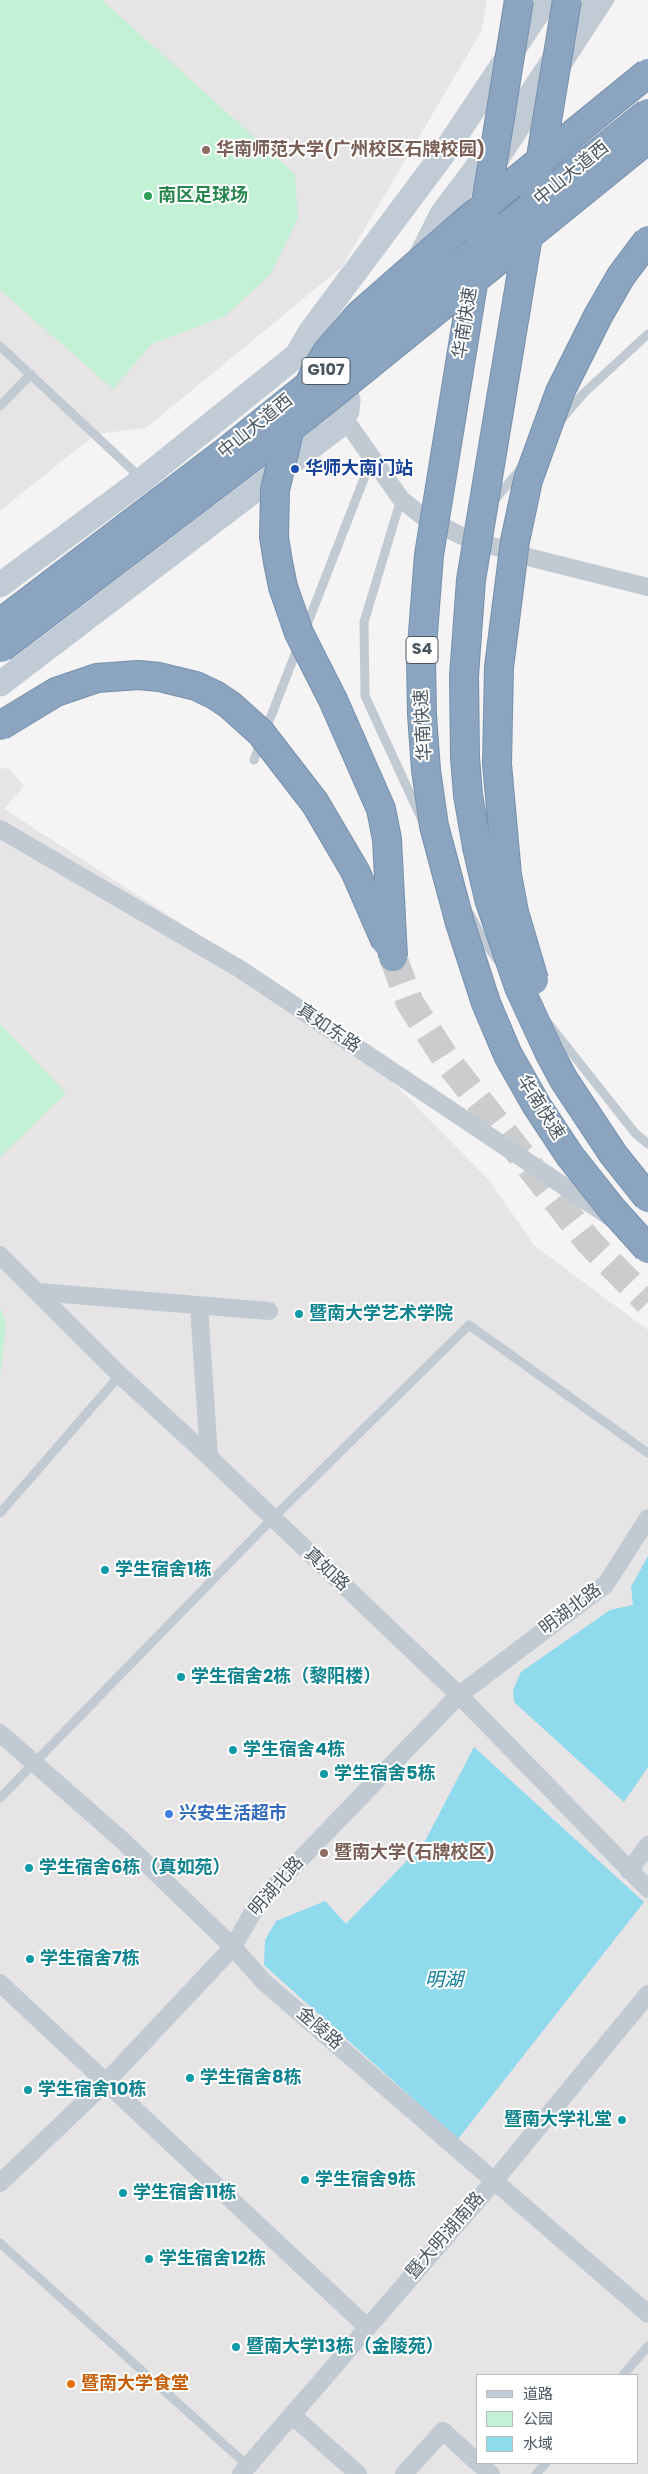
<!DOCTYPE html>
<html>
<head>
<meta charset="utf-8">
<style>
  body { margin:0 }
  #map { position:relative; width:648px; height:2474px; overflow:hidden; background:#f5f3f3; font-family:Poppins,"Noto Sans SC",sans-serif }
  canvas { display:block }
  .legend { position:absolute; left:476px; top:2374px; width:162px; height:90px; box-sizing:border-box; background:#fff; border:1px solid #b7bbc0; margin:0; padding:6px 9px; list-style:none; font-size:15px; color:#4a5661 }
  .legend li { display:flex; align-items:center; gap:10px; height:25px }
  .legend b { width:25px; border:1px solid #b7bbc0 }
</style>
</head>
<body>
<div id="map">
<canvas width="648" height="2474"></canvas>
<ul class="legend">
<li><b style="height:6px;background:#c1cbd6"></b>道路</li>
<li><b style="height:14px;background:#c3f1d5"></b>公园</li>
<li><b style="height:14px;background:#90daee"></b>水域</li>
</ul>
</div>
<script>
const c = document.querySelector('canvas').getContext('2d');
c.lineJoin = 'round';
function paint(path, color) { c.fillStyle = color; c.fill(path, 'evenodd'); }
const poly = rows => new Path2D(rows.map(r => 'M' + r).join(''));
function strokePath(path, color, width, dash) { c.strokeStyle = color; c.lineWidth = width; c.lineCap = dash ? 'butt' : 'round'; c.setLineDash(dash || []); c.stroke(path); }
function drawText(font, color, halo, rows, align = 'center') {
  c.font = font + ' Poppins,"Noto Sans SC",sans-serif'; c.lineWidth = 4; c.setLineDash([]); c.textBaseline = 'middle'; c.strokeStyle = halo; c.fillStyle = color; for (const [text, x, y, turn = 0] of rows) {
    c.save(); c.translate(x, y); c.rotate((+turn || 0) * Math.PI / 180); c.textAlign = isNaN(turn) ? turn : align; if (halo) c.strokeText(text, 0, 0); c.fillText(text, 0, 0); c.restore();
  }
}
paint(poly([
  [0,0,487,0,481,32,342,267,146,428,96,434,0,511],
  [0,768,9,769,24,786,4,809,331,1020,489,1180,534,1245,648,1330,648,2474,0,2474],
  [477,2375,637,2375,637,2463,477,2463]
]), '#e6e4e5');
paint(poly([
  [0,0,102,0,295,174,298,218,270,275,225,316,152,344,113,389,0,290],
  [0,1024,66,1093,0,1157],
  [0,1308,6,1324,0,1378]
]), '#c3f1d5');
paint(poly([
  [648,1556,648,1767,624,1802,514,1702,513,1690,521,1672,610,1610,633,1605,631,1587],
  [474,1747,644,1902,458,2139,264,1965,265,1940,276,1921,325,1901,346,1924,424,1843]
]), '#90daee');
strokePath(poly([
  [393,957,410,1003,446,1059,589,1242,648,1302]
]), '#caccce', 28, [28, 14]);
strokePath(poly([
  [565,69,610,0],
  [502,165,540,107],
  [0,346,142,479],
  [0,406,31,374],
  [560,421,584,393,648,334],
  [401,499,364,622,365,696,423,822],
  [493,502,523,466],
  [305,630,372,458],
  [254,760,299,644],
  [470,914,485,943,499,962],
  [548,1023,635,1133,648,1144],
  [0,1513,120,1375],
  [0,1798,272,1519,469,1325,648,1453],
  [0,2243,248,2466],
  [623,2375,648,2346],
  [536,2474,546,2463]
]), '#c1cad2', 9);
strokePath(poly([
  [344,418,401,499,422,516,464,537,528,557,648,587],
  [0,829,240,969,610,1217],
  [0,1255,120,1375,209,1457,459,1695,648,1889],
  [39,1292,269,1311],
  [199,1306,209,1457],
  [0,1733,123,1841,233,1947,264,1982,648,2314],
  [629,1871,648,1845],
  [0,1983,367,2327],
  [0,2183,106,2082,233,1947,258,1903,459,1695,606,1584,648,1518],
  [293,2416,358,2474],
  [478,2463,491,2474],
  [241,2474,495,2180,648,1994],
  [404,2474,443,2431,477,2462]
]), '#c1cad2', 18);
strokePath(poly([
  [418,262,442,214,524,105,594,0],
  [0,585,142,480,297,355,311,331,446,150,546,0],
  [0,684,336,428,347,411,348,400,341,381,334,370]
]), '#c1cbd6', 25);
const highwayBridge = poly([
  [519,0,429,555,421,659,422,715,426,770,434,826,460,923,486,1003,508,1055,537,1106,570,1156,612,1209,648,1249],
  [567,0,471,580,464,676,465,757,468,795,477,847,489,899,519,987,550,1054,564,1080,613,1154,648,1198],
  [0,623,228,450,648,113],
  [1,648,306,416,648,139],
  [0,726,56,692,97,678,139,675,159,677,196,686,215,695,230,705,261,733,315,803,355,871,386,942],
  [393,957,387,839,381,809,333,700,299,633,283,587,278,562,274,537,275,490,292,419,314,374,327,352,359,315,465,222,648,73],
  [534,980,514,912,507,875,497,764,499,667,515,541,528,480,560,392,598,316,621,276,648,240]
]);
strokePath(highwayBridge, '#7690ad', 30, []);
strokePath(highwayBridge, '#8ba5c1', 28);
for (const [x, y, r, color] of [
  [206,150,5,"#8d6e63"],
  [148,196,5,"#2e9e5b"],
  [295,469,5,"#1a4fb4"],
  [299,1314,5,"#0f9aa8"],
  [105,1570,5,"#0f9aa8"],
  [181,1677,5,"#0f9aa8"],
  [233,1750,5,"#0f9aa8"],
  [324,1774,5,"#0f9aa8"],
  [169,1814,5,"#3f7fe0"],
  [324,1853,5,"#8d6e63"],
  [29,1868,5,"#0f9aa8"],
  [30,1959,5,"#0f9aa8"],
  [190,2078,5,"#0f9aa8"],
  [28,2090,5,"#0f9aa8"],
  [622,2120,5,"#0f9aa8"],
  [305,2180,5,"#0f9aa8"],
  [123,2193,5,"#0f9aa8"],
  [149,2259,5,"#0f9aa8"],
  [236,2347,5,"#0f9aa8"],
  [71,2384,5,"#e8710a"]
]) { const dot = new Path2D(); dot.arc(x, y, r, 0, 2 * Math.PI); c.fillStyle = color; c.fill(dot); strokePath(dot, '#fff', 2); }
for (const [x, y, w] of [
  [326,371,48],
  [422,650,32]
]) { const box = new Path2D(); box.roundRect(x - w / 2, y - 13.5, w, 27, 4); c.fillStyle = '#fff'; c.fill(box); strokePath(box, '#4a5661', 1); }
drawText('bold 16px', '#4a5661', null, [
  ["G107",326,371],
  ["S4",422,650]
]);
drawText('bold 18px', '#785e54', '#fff', [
  ["华南师范大学(广州校区石牌校园)",216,150],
  ["暨南大学(石牌校区)",334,1853]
], 'left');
drawText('18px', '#4a5661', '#fff', [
  ["中山大道西",572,174,-39],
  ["华南快速",466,323,-81],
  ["中山大道西",256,427,-39],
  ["华南快速",424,725,-93],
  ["真如东路",328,1029,34],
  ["华南快速",540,1108,58],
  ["真如路",326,1570,43],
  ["明湖北路",571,1610,-37],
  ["明湖北路",277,1887,-49],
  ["金陵路",319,2029,41],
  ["暨大明湖南路",446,2236,-49]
]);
drawText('bold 18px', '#27864d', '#fff', [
  ["南区足球场",158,196]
], 'left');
drawText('bold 18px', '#164399', '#fff', [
  ["华师大南门站",305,469]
], 'left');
drawText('bold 18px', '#0d838f', '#fff', [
  ["暨南大学艺术学院",309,1314],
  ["学生宿舍1栋",115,1570],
  ["学生宿舍2栋（黎阳楼）",191,1677],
  ["学生宿舍4栋",243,1750],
  ["学生宿舍5栋",334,1774],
  ["学生宿舍6栋（真如苑）",39,1868],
  ["学生宿舍7栋",40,1959],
  ["学生宿舍8栋",200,2078],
  ["学生宿舍10栋",38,2090],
  ["暨南大学礼堂",612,2120,"right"],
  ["学生宿舍9栋",315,2180],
  ["学生宿舍11栋",133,2193],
  ["学生宿舍12栋",159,2259],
  ["暨南大学13栋（金陵苑）",246,2347]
], 'left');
drawText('bold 18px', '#366cbe', '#fff', [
  ["兴安生活超市",179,1814]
], 'left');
drawText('bold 18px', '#c56008', '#fff', [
  ["暨南大学食堂",81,2384]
], 'left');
drawText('italic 19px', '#0c7c9b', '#fff', [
  ["明湖",444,1981]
]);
</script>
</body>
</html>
